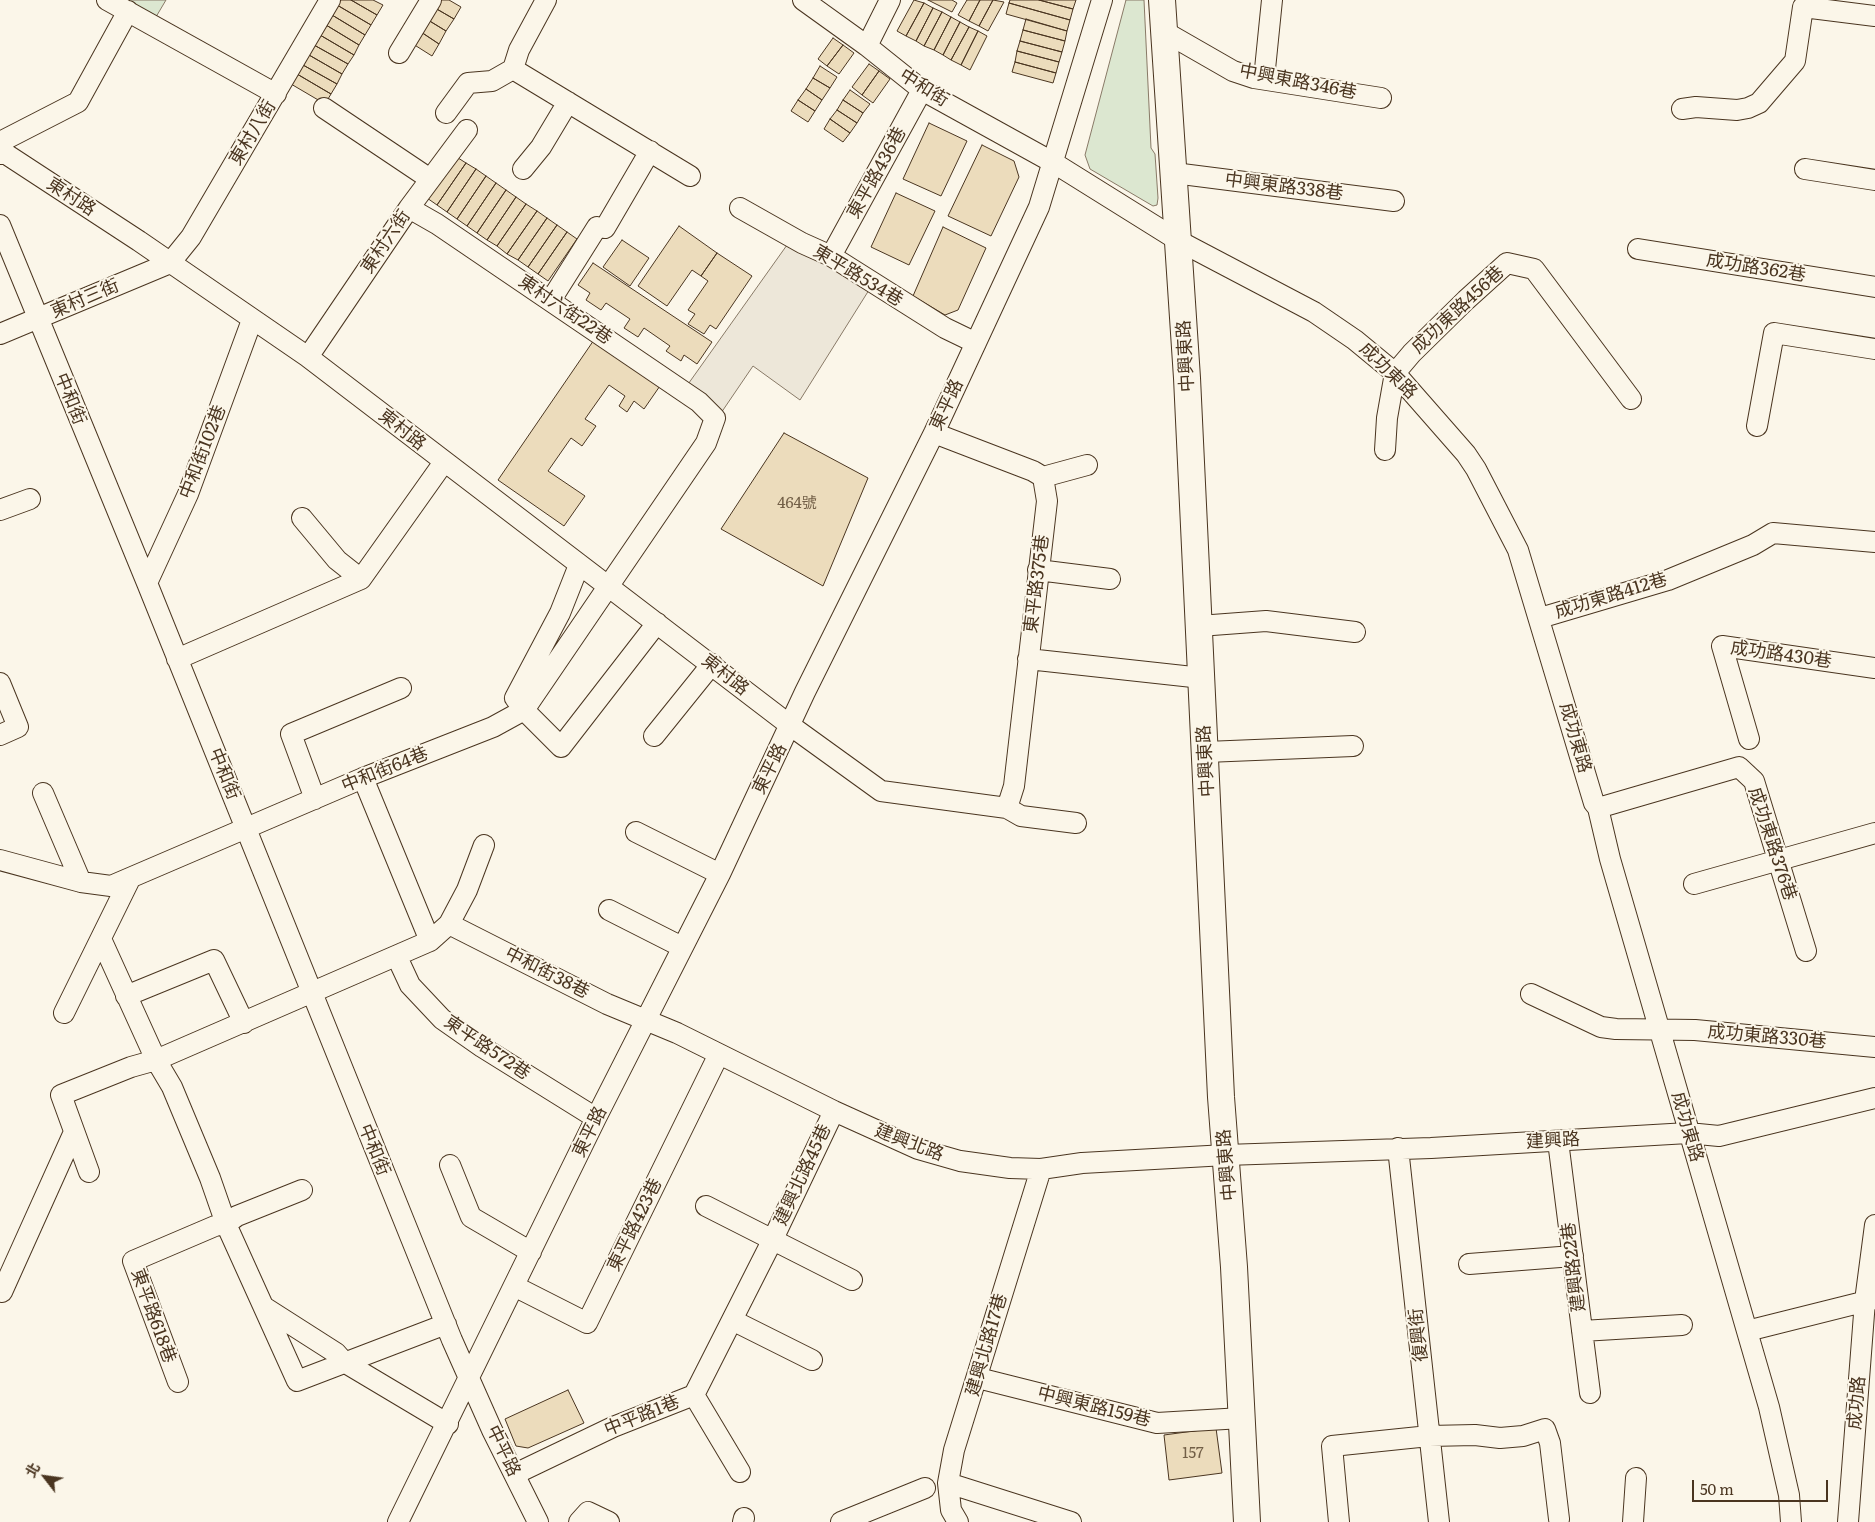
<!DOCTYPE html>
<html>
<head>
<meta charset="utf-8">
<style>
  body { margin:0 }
  #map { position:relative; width:1875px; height:1522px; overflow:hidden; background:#fbf6e9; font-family:Literata,"Noto Sans TC",serif }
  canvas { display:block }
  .north { position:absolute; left:20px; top:1452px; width:50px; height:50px; -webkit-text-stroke:4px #fbf6e9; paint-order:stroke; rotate:300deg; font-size:14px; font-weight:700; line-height:20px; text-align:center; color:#4a3520 }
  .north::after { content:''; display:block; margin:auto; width:18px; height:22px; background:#4a3520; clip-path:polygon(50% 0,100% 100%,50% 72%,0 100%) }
  .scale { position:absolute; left:1692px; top:1480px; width:136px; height:22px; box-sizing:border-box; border:2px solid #4a3520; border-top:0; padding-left:6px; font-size:15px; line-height:18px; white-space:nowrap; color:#4a3520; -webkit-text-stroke:4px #fbf6e9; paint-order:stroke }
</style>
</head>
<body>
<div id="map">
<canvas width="1875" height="1522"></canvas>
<div class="north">北</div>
<div class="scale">50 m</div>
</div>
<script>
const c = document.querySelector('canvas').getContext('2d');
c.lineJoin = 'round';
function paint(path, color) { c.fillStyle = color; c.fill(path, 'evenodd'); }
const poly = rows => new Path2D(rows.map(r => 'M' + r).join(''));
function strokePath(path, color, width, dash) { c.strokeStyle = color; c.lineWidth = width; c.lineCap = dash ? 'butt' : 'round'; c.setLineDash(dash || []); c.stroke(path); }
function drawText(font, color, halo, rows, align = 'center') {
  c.font = font + ' Literata,"Noto Sans TC",serif'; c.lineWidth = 4; c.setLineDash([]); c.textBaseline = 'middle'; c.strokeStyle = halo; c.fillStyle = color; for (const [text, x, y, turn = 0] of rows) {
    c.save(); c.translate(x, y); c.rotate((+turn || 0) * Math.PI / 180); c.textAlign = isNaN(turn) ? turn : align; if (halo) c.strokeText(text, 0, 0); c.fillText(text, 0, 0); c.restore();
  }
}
const green = poly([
  [104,0,166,0,150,27,104,0],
  [1126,0,1144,0,1151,148,1155,154,1158,198,1157,205,1153,206,1090,169,1085,155,1126,0]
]);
paint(green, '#dce7d0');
strokePath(green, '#887966', 1);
const parking = poly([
  [792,238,869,290,800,400,753,366,721,413,686,387,792,238]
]);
paint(parking, '#ede7d9');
strokePath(parking, '#887966', 1);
const building = poly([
  [341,0,351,0,377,15,371,25,337,5,341,0],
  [351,0,373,0,383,5,377,15,351,0],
  [440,0,449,0,461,7,454,19,435,8,440,0],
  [914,0,924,3,906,36,897,31,914,0],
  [928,0,952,0,957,3,952,12,928,0],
  [967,0,980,0,969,21,958,15,967,0],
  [980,0,993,0,979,26,969,21,980,0],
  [993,0,1004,2,988,31,979,26,993,0],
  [1010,0,1039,0,1073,9,1070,20,1009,3,1010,0],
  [1039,0,1076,0,1073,9,1039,0],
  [924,3,933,8,916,41,906,36,924,3],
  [1009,3,1070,20,1067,31,1006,14,1009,3],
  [337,5,371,25,365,35,332,15,337,5],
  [435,8,454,19,446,31,428,20,435,8],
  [933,8,942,12,924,46,916,41,933,8],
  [942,12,951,17,934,50,924,46,942,12],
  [332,15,365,35,359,45,326,25,332,15],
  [951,17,960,22,943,55,934,50,951,17],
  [1026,19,1067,31,1065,41,1023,30,1026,19],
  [428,20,446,31,439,44,421,32,428,20],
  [960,22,969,27,951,60,943,55,960,22],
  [326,25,359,45,354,55,320,35,326,25],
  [969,27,978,31,961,65,951,60,969,27],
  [1023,30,1065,41,1062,52,1020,41,1023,30],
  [978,31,987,36,970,70,961,65,978,31],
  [421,32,439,44,432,56,413,44,421,32],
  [320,35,354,55,348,64,314,45,320,35],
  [833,38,843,45,827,66,818,59,833,38],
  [1020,41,1062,52,1059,62,1017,51,1020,41],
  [314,45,348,64,342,74,309,55,314,45],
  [843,45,854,53,839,74,827,66,843,45],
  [1017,51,1059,62,1056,73,1015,62,1017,51],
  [309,55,342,74,337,84,303,65,309,55],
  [1015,62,1056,73,1053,83,1012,72,1015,62],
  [869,64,879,71,862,95,852,87,869,64],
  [303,65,337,84,331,94,297,74,303,65],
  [820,66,837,77,830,88,813,78,820,66],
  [879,71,890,79,873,103,862,95,879,71],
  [297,74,331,94,325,104,291,84,297,74],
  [813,78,830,88,822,100,806,89,813,78],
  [806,89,822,100,815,111,798,100,806,89],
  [850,90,870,104,863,113,843,100,850,90],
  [798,100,815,111,808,122,791,111,798,100],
  [843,100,863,113,857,123,837,110,843,100],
  [837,110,857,123,850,133,830,119,837,110],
  [830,119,850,133,843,142,824,129,830,119],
  [929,123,967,141,941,196,903,179,929,123],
  [982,145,1014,161,1019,177,991,236,948,216,982,145],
  [455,156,466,163,437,205,427,198,455,156],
  [466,163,476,169,447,212,437,205,466,163],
  [476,169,486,176,457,219,447,212,476,169],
  [486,176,496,183,467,226,457,219,486,176],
  [496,183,506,190,477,233,467,226,496,183],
  [506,190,516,197,487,240,477,233,506,190],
  [896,193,935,211,909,265,871,247,896,193],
  [516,197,526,204,497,246,487,240,516,197],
  [526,204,537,211,507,254,497,246,526,204],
  [537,211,547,218,518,260,507,254,537,211],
  [547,218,557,225,528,267,518,260,547,218],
  [557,225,567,232,538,274,528,267,557,225],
  [679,226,717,253,701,276,692,270,667,306,638,286,679,226],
  [943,227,986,248,958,310,945,315,913,296,943,227],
  [567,232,577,239,548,281,538,274,567,232],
  [622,240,649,258,630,286,603,267,622,240],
  [717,253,752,276,716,329,710,325,704,334,688,324,695,314,688,310,708,281,701,276,717,253],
  [593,263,712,342,697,364,684,355,681,361,666,351,670,346,644,328,638,337,624,328,630,319,606,303,601,310,586,300,590,293,578,285,593,263],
  [596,337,662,383,644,409,634,401,627,412,619,406,625,396,609,385,585,419,596,426,582,446,571,438,548,471,585,496,564,526,498,480,596,337],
  [784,433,868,478,823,586,721,529,784,433],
  [568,1390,584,1423,528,1448,516,1446,505,1419,568,1390],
  [1216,1428,1222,1473,1169,1480,1164,1435,1216,1428]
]);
paint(building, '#ecdcbc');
strokePath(building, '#4a3520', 1);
const minor = poly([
  [107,0,276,94],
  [803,0,867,46,922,90,1054,163,1179,241,1314,312,1355,340,1395,373,1466,454,1476,469,1518,550,1594,803,1598,808,1610,859,1769,1407,1789,1495,1791,1522],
  [1165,32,1233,71,1254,78,1381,98],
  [867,46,890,0],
  [399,53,431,0],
  [513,69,690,176],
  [1264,79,1272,0],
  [324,108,430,179],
  [1682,109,1696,107,1737,110,1748,108,1759,103,1795,61,1803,7,1875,16],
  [446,113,468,83,492,81,513,69,519,50,546,0],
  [0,142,78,102,128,11],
  [0,154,6,154,139,241,308,357,791,726,881,791,1007,808,1021,816,1076,823],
  [523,169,541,147,568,102],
  [1805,169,1875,180],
  [1174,173,1394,201],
  [740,208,802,243,831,256,945,328,976,343],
  [0,225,147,583,452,1340,492,1430,538,1522],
  [605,228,650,151],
  [1638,249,1875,287],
  [831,256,922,90],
  [551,300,597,227],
  [0,334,170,263,191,237,330,0],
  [308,357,409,208,467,130],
  [1757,426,1774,333,1875,349],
  [934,433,1033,471,1043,477,1047,501,1014,786,1007,808],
  [1385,450,1387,418,1395,373,1412,353,1466,300,1507,263,1534,269,1631,399],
  [1043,477,1087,465],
  [0,510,30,499],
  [302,518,337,560,361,579],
  [579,565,560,613,515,698,524,710,561,747,657,623],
  [1038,570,1110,579],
  [147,583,188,494,252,320],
  [1540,618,1668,580,1753,545,1773,533,1875,542],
  [1199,626,1266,621,1355,632],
  [177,659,361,579,444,462],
  [1028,659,1202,678],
  [0,683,18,727,0,735],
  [654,736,712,664],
  [1749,739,1722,646,1875,668],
  [1206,752,1353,746],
  [363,778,430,941],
  [43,793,81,882],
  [315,799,291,734,401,688],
  [1598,808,1739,767,1754,781,1806,951],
  [636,832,720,874],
  [0,860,81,882,111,886,363,778,493,727,524,710,706,443,715,418,699,402,437,224,409,208],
  [1694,884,1875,833],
  [609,910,682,947],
  [449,924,607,1004,677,1033,834,1111,918,1149,960,1161,1010,1168,1041,1169,1082,1163,1226,1155,1431,1148,1688,1133,1719,1136,1875,1098],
  [101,939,156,1060,172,1087,210,1178,226,1224,297,1381,446,1324],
  [397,957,410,985,442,1019,482,1047,596,1118],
  [1531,994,1601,1027,1616,1029,1695,1030,1875,1047],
  [126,996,214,960,244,1023],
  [64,1013,130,879],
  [1558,1141,1590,1393],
  [1398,1148,1439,1522],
  [450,1165,471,1217,531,1252],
  [89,1172,61,1095,131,1067,156,1060,430,941,449,924,467,890,484,845],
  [706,1206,852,1280],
  [1469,1264,1573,1256],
  [514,1286,587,1323,719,1054],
  [2,1292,74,1132],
  [264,1307,336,1353,344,1362,448,1424],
  [732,1320,812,1360],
  [1582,1331,1682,1325],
  [1747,1331,1875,1299],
  [978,1378,1157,1423,1242,1418],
  [178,1382,133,1261,215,1226,226,1224,237,1216,302,1190],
  [694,1395,740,1472],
  [515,1474,613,1427,694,1395,773,1239,834,1111],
  [948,1483,1071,1522],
  [398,1522,596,1118,720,874,805,692,934,433,1039,207,1102,0],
  [579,1522,588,1512,609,1522],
  [743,1522,744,1518],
  [841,1522,925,1488],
  [958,1522,951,1510,948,1483,954,1450,1041,1169],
  [1339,1522,1332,1446,1429,1436,1475,1435,1500,1438,1523,1436,1545,1429,1550,1443,1559,1519],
  [1633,1522,1636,1478],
  [1848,1522,1865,1301,1875,1225]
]);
const major = poly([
  [1162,0,1187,378,1221,1097,1234,1267,1247,1522]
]);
strokePath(minor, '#4a3520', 22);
strokePath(major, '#4a3520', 28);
strokePath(minor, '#fbf6e9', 20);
strokePath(major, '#fbf6e9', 26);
drawText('15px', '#725f47', null, [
  ["464號",797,504],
  ["157",1193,1454]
]);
drawText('18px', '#4a3520', '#fbf6e9', [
  ["中興東路346巷",1298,82,11],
  ["中和街",924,88,32],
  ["東村八街",253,133,-59],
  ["東平路436巷",877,173,-61],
  ["中興東路338巷",1284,187,7],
  ["東村路",71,197,33],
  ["東村六街",386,242,-56],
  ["成功路362巷",1756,268,9],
  ["東平路534巷",858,276,31],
  ["東村三街",85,299,-23],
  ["東村六街22巷",565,310,34],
  ["成功東路456巷",1458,310,-43],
  ["中興東路",1186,356,-93],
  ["成功東路",1388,371,44],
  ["中和街",70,399,68],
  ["東平路",947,405,-65],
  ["東村路",402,430,38],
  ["中和街102巷",203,452,-69],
  ["東平路375巷",1037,584,-83],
  ["成功東路412巷",1611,596,-17],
  ["成功路430巷",1781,655,8],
  ["東村路",725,675,38],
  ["成功東路",1575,738,74],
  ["中興東路",1206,761,-93],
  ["東平路",770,769,-64],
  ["中和街64巷",385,770,-22],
  ["中和街",224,774,68],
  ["成功東路376巷",1772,844,72],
  ["中和街38巷",547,973,27],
  ["成功東路330巷",1767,1037,5],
  ["東平路572巷",487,1048,34],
  ["成功東路",1687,1127,74],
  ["東平路",590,1132,-64],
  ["建興路",1553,1141,-3],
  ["建興北路",909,1143,21],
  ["中和街",374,1150,68],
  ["中興東路",1227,1165,-95],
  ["建興北路45巷",803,1175,-65],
  ["東平路423巷",635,1225,-64],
  ["建興路22巷",1574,1267,-97],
  ["東平路618巷",153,1316,70],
  ["復興街",1419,1335,-96],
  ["建興北路17巷",987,1345,-74],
  ["成功路",1857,1403,-85],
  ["中興東路159巷",1094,1407,14],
  ["中平路1巷",642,1416,-22],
  ["中平路",503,1451,64]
]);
</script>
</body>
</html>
